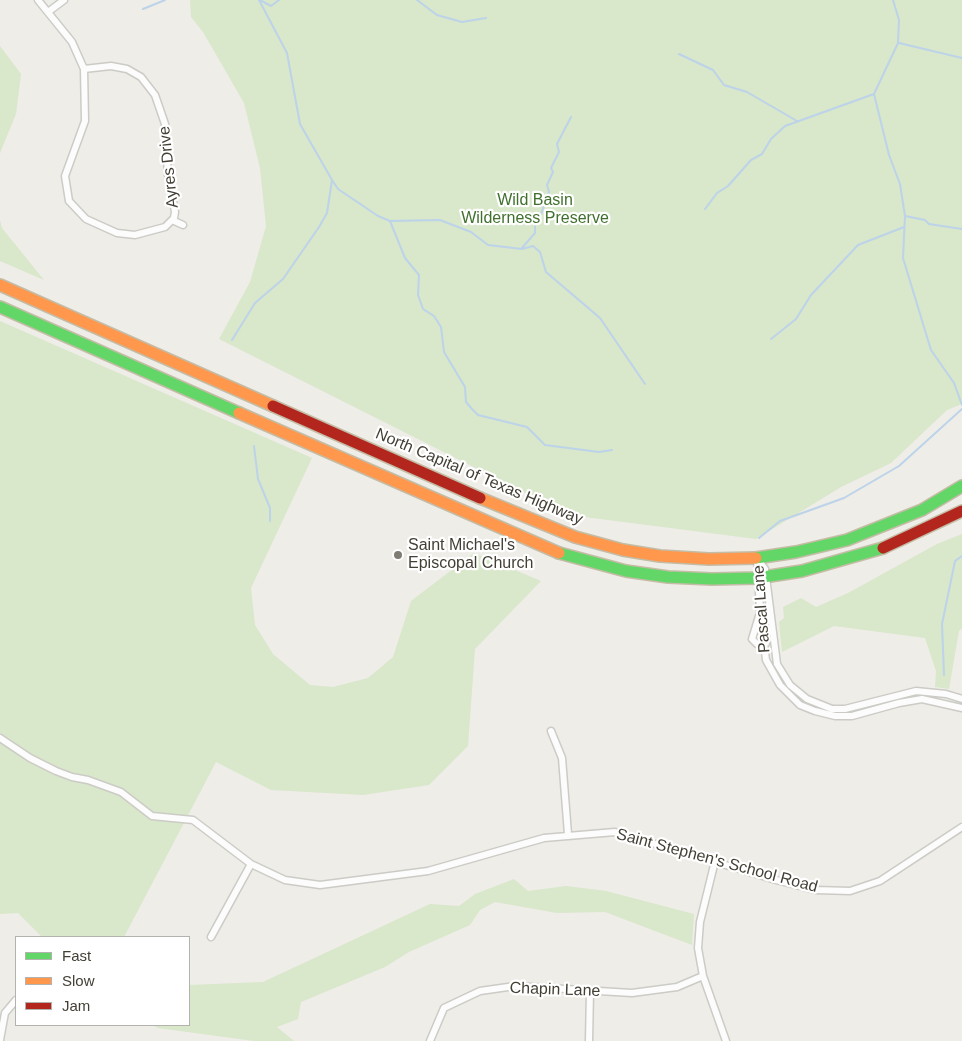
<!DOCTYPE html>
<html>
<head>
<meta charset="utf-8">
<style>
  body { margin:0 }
  #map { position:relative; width:962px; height:1041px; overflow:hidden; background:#eeede8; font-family:Arial,sans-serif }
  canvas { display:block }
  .legend { position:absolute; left:15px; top:936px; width:175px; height:90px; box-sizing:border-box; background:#fff; border:1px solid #b4b2ae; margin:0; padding:6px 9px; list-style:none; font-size:15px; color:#433f35 }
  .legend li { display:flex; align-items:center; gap:10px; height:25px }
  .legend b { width:25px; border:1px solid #b4b2ae }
</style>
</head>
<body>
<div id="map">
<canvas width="962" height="1041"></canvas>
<ul class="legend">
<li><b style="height:6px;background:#63d668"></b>Fast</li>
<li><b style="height:6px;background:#ff974d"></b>Slow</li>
<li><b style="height:6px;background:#b3261e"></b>Jam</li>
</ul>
</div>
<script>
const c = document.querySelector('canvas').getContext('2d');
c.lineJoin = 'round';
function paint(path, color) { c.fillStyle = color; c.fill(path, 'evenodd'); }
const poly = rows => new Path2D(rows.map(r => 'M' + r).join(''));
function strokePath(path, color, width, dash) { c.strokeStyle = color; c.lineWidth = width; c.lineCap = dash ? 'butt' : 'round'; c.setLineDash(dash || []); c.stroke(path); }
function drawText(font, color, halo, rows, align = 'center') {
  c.font = font + ' Arial,sans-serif'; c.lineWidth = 4.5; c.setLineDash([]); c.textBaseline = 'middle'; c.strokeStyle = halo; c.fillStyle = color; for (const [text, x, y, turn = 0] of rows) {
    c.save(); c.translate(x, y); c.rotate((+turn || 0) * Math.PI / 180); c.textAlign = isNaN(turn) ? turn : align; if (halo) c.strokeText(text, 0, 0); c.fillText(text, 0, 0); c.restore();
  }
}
paint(poly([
  [190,0,962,0,962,404,947,410,891,463,841,487,756,539,569,515,219,339,250,282,266,226,260,168,244,103,203,32,191,17],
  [0,46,21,74,16,114,0,153],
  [0,220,2,228,44,280,0,261],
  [0,321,312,458,251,588,255,625,273,654,310,685,333,687,368,678,393,657,411,601,474,553,541,581,475,649,468,746,429,785,363,795,271,790,216,762,124,937,42,937,18,913,0,914],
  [962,534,962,628,959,631,949,689,935,687,936,671,925,638,834,626,782,652,779,622,784,618,783,607,801,598,816,607,848,593,937,544],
  [514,879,528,891,566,886,606,891,694,914,692,945,605,912,557,913,495,902,480,910,470,925,409,952,385,967,301,1002,298,1019,277,1027,294,1041,254,1041,158,1028,152,1025,189,1025,189,985,263,982,430,904,459,906,475,894]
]), '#d9e7ca');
strokePath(poly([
  [260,0,271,6,279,0],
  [417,0,437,15,462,22,486,18],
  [143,9,165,0],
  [899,43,962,58],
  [679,54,713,70,724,85,747,92,797,121],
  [874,94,889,155,900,184,905,216,903,258,931,350,954,383,962,405],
  [332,180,338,189,378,216,390,221,440,220,471,232,488,245,522,249,533,246,540,252,546,272,600,318,645,384],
  [705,209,717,193,728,186,751,160,762,154,771,139,785,126,874,94,898,43,899,20,893,0],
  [905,216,925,220,929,224,962,229],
  [390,221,405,258,419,275,418,295,423,309,434,316,441,327,444,352,465,387,466,402,472,409,478,415,527,427,545,445,599,452,612,450],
  [522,248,535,233,535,223,540,217,549,192,547,185,553,172,551,168,559,152,557,144,571,117],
  [771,339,796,319,811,295,858,245,904,227],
  [232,340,255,303,283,279,319,227,327,213,332,180,300,124,287,53,259,0],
  [254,446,258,479,270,508,270,521],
  [759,538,780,521,844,498,899,466,962,409],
  [944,675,942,624,955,561,962,556]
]), '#bcd3e9', 2);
const street = poly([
  [38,0,72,42,84,69,85,121,65,176,69,201,86,219,117,233,135,235,165,227,174,218,175,212,168,175,165,124,155,95,141,77,127,69,111,66,84,69],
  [48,12,64,0],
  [172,220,183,225],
  [757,558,760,610,766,660,780,685,800,705,815,711,835,716,852,716,899,703,922,699,962,708],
  [757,558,765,569,777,664,790,685,807,699,832,709,845,709,916,691,946,694,962,699],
  [759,616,752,639,757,644,766,643],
  [551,731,562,758,568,834],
  [0,738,30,758,56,771,72,777,88,780,121,792,152,816,193,820,251,864,285,880,320,885,428,871,544,838,615,832,776,880,816,890,850,891,880,881,962,827],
  [715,861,700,922,698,948,703,976,726,1041],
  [211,937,251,864],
  [0,1040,5,1013,16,1000],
  [430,1041,444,1008,480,991,515,986,632,993,677,987,703,976],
  [589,1041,590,991]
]);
const fast = poly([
  [0,307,239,413],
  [559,553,626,571,668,577,712,579,757,578,802,571,883,548],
  [756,558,796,552,847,540,922,510,962,486]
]);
const slow = poly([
  [0,285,273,406],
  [239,413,559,553],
  [480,498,575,537,623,550,660,556,709,559,756,558]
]);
const jam = poly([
  [273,406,480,498],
  [883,548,962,511]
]);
strokePath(street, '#cccbc6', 9);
strokePath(fast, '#c4bca5', 14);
strokePath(slow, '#c4bca5', 14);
strokePath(jam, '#c4bca5', 14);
strokePath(street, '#fcfcfc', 6);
strokePath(fast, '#63d668', 11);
strokePath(slow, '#ff974d', 11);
strokePath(jam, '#b3261e', 11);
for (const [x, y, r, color] of [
  [398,555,5,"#7f7c74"]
]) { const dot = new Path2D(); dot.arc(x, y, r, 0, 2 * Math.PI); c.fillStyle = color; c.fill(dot); strokePath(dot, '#fff', 2); }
drawText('16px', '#433f35', '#fff', [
  ["Ayres Drive",169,167,-96],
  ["North Capital of Texas Highway",479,477,23],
  ["Pascal Lane",762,609,-94],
  ["Saint Stephen's School Road",717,861,15],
  ["Chapin Lane",555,990,2]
]);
drawText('16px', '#41702e', '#fff', [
  ["Wild Basin",535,201],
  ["Wilderness Preserve",535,219]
]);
drawText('16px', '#433f35', '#fff', [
  ["Saint Michael's",408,546],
  ["Episcopal Church",408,564]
], 'left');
</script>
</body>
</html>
